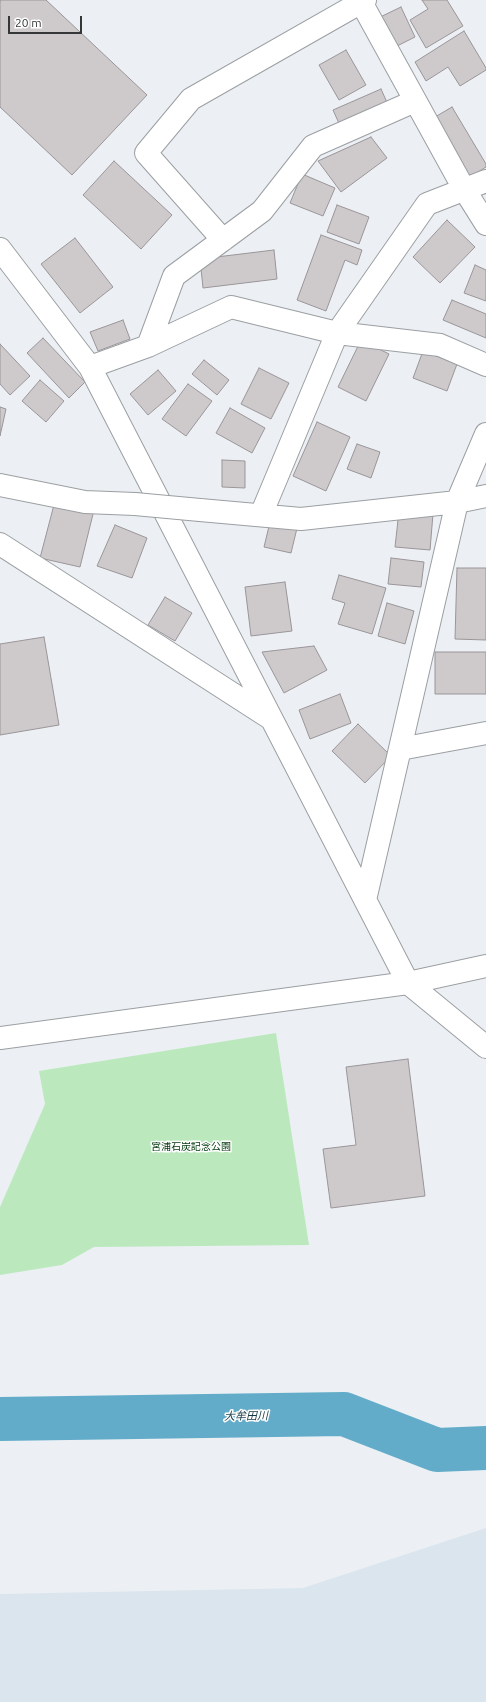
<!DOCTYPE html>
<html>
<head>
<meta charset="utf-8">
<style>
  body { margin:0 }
  #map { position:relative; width:486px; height:1702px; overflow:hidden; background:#ecf0f4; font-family:Ubuntu,sans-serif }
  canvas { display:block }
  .scale { position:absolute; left:8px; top:16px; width:74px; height:18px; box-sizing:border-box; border:2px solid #343637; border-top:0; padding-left:5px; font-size:12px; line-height:14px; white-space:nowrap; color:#343637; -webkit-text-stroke:3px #fff; paint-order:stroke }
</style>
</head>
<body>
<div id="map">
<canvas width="486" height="1702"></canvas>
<div class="scale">20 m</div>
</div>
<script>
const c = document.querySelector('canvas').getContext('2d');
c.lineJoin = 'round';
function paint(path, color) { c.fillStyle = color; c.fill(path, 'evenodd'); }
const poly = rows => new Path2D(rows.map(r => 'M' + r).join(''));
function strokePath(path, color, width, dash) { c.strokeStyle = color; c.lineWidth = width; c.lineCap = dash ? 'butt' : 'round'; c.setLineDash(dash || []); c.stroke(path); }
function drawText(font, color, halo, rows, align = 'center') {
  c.font = font + ' Ubuntu,"Noto Sans JP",sans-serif'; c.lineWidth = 3; c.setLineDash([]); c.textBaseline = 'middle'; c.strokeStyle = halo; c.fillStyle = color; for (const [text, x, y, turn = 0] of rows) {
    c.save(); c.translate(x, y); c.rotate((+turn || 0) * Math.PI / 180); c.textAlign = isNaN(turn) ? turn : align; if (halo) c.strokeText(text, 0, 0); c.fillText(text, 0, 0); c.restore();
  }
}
paint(poly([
  [486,1528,486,1702,0,1702,0,1594,303,1588]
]), '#dae5ed');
paint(poly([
  [276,1033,309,1245,94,1247,62,1265,0,1275,0,1207,45,1104,39,1071]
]), '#bbe9bd');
strokePath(poly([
  [0,1419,344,1414,437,1450,486,1448]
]), '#63acc9', 44);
const building = poly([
  [1,0,46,0,147,95,72,175,0,107,0,2,1,0],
  [422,0,447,0,463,26,426,48,410,20,428,9,422,0],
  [401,7,415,37,389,50,374,20,401,7],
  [464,31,486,68,486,70,460,86,448,67,426,81,415,62,464,31],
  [346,50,366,85,339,100,319,65,346,50],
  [381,89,390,109,342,130,333,110,381,89],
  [452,107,486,164,486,167,466,180,430,120,452,107],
  [371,137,387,158,341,192,318,161,371,137],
  [114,161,172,215,141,249,83,195,114,161],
  [302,174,335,188,323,216,290,203,302,174],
  [337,205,369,217,359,244,327,232,337,205],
  [447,220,475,247,440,283,413,257,447,220],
  [321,235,362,250,357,265,345,260,326,311,297,300,321,235],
  [75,238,113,287,80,313,41,264,75,238],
  [274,250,277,279,203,288,200,259,274,250],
  [475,265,486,270,486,301,464,293,475,265],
  [452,300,486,314,486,338,443,320,452,300],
  [123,320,130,339,98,351,90,332,123,320],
  [43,338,85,382,69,398,27,353,43,338],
  [361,340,389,354,366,401,338,387,361,340],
  [0,344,30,376,10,395,0,384,0,344],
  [423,351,457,364,447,391,413,378,423,351],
  [204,360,229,380,217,395,192,374,204,360],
  [259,368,289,383,271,419,241,404,259,368],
  [158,370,176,391,148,415,130,394,158,370],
  [40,380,64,401,46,422,22,401,40,380],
  [188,384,212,401,186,436,162,419,188,384],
  [0,407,6,409,0,436,0,407],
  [230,408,265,428,252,453,216,433,230,408],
  [317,422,350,437,326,491,293,476,317,422],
  [357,444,380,452,371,478,347,469,357,444],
  [222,460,245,461,245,488,222,487,222,460],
  [55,501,94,510,80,567,40,558,55,501],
  [399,511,433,514,430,550,395,547,399,511],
  [271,518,298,524,291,553,264,547,271,518],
  [115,525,147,538,132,578,97,566,115,525],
  [391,558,424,562,421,587,388,584,391,558],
  [457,568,486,568,486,640,455,639,457,568],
  [339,575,386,588,372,634,338,624,345,603,332,599,339,575],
  [285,582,292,631,251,636,245,587,285,582],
  [165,597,192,613,175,641,148,625,165,597],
  [387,603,414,611,405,644,378,636,387,603],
  [44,637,59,725,0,735,0,644,44,637],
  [314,646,327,670,284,693,262,652,314,646],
  [435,652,486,652,486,694,435,694,435,652],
  [340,694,351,723,310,739,299,710,340,694],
  [358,724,391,756,365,783,332,751,358,724],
  [408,1059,425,1196,331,1208,323,1149,356,1145,346,1067,408,1059]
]);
paint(building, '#cec9cb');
strokePath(building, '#9a9598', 1);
const minor = poly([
  [361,2,464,189,486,224],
  [223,240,146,153,191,99,365,0],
  [0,249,90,367,408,983,486,1047],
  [148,346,174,276,262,211,313,146,415,101],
  [90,367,148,346,231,307,337,333,440,345,486,365],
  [0,485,85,502,135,504],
  [200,510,301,519,457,502,486,496],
  [261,515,337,333,427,204,486,181],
  [0,544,270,718],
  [400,749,486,733],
  [365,900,457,502,486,434],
  [408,983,486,966]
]);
const tertiary = poly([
  [0,1038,408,983]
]);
strokePath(minor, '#9b9fa2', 24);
strokePath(tertiary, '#9b9fa2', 24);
strokePath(minor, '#fff', 22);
strokePath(tertiary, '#fff', 22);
const minorBridge = poly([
  [135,504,200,510]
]);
strokePath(minorBridge, '#9b9fa2', 24, []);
strokePath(minorBridge, '#fff', 22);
drawText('10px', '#00370a', '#fff', [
  ["宮浦石炭記念公園",191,1147]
]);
drawText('italic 11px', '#153744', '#fff', [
  ["大牟田川",246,1416,-1]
]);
</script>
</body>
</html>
